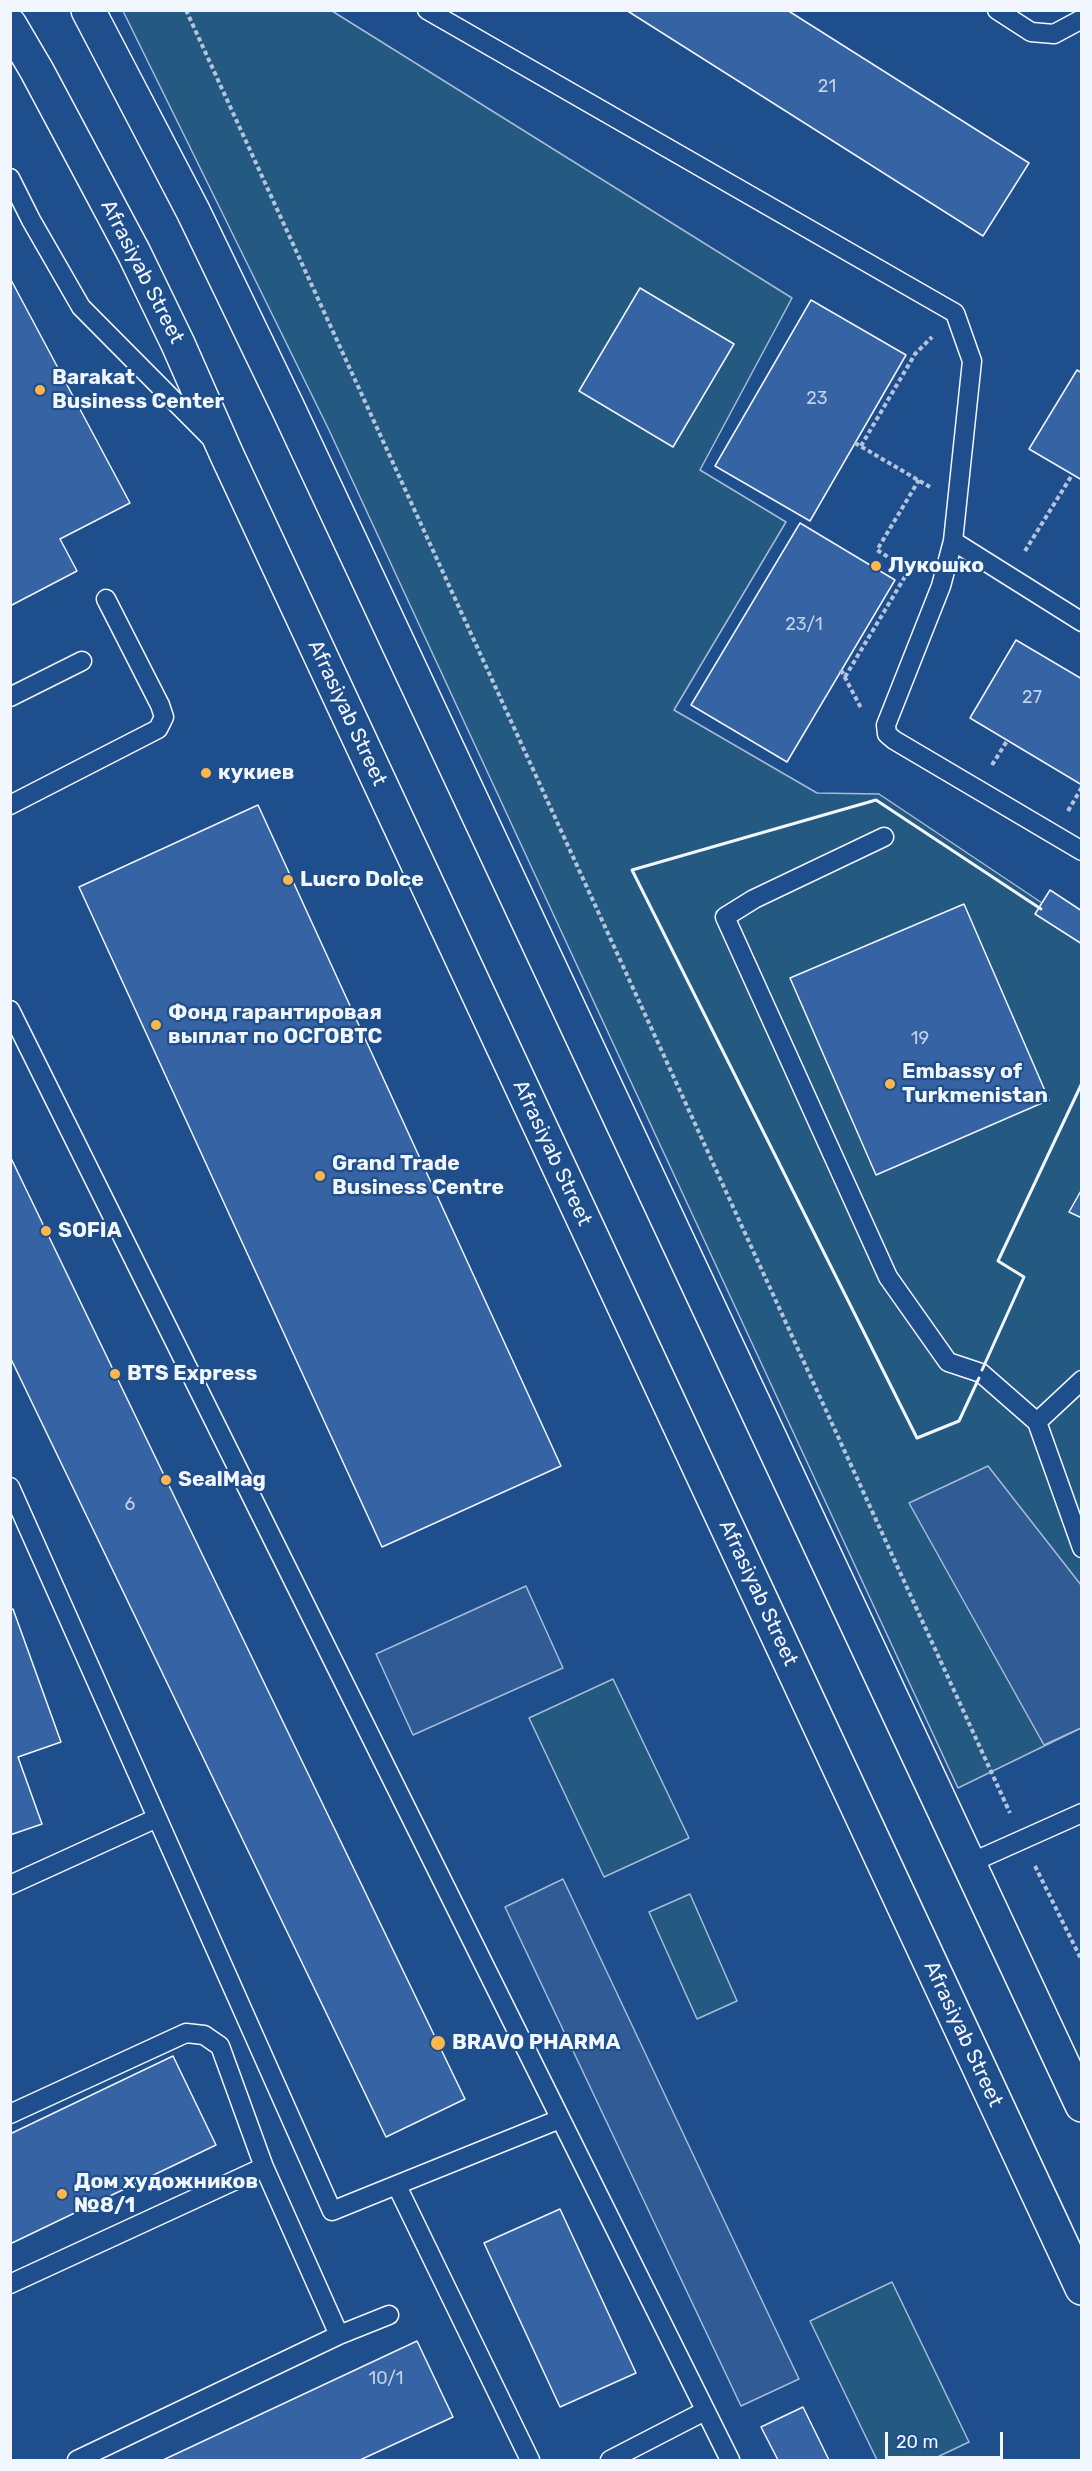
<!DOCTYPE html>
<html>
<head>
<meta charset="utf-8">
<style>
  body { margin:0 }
  #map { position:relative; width:1092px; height:2471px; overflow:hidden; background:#1f4e8c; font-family:Rubik,sans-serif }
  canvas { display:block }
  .frame { position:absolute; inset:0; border:12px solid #f2f6ff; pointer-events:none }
  .scale { position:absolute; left:885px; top:2432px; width:118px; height:27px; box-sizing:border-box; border:3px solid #f2f6ff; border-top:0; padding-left:8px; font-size:18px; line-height:21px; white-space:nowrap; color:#f2f6ff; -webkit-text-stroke:4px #1f4e8c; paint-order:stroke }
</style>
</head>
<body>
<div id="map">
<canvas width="1092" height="2471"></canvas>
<div class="frame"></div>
<div class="scale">20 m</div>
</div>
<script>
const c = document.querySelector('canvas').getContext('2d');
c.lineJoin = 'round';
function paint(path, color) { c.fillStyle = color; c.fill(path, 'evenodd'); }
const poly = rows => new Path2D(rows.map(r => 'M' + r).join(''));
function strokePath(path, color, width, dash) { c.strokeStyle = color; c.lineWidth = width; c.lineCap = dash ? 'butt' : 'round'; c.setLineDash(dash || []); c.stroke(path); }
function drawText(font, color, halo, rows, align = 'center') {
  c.font = font + ' Rubik,sans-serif'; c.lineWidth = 4.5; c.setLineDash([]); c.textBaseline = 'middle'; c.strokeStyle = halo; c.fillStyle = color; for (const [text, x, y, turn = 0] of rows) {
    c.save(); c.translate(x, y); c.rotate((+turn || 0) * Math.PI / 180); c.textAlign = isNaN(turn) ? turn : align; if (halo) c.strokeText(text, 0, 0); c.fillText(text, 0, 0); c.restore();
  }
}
const green = poly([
  [123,11,332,11,792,298,700,470,786,522,674,710,817,793,879,794,1081,929,1081,1728,958,1788,329,430,123,11],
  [613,1679,689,1838,604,1877,529,1718,613,1679],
  [690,1894,737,2001,697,2019,649,1912,690,1894],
  [892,2282,969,2442,931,2460,877,2460,810,2321,892,2282]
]);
paint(green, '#245a82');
strokePath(green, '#a8bbd7', 1.5);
const parking = poly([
  [988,1466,1081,1585,1081,1728,1044,1745,909,1503,988,1466],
  [526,1586,563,1668,413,1735,376,1654,526,1586],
  [563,1879,799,2379,741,2406,505,1907,563,1879]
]);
paint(parking, '#305b95');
strokePath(parking, '#a8bbd7', 1.5);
const building = poly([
  [626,10,787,10,1029,163,983,236,626,10],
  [10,278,130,503,60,539,77,571,10,606,10,278],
  [640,288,734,344,673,447,579,391,640,288],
  [811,300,906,355,810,521,715,466,811,300],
  [1077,370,1082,373,1082,480,1029,449,1077,370],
  [800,523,895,580,787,762,691,705,800,523],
  [1016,640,1082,679,1082,785,970,718,1016,640],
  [258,805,561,1466,382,1547,79,887,258,805],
  [1050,890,1082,911,1082,944,1035,914,1050,890],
  [964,904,1049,1100,876,1175,790,978,964,904],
  [10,1156,465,2099,386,2137,10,1357,10,1156],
  [1082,1189,1082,1218,1069,1212,1082,1189],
  [13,1609,61,1742,18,1757,42,1824,10,1835,10,1610,13,1609],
  [173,2056,216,2145,10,2244,10,2134,173,2056],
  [560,2209,636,2373,560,2407,484,2243,560,2209],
  [417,2341,453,2417,360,2460,163,2460,417,2341],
  [803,2407,829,2460,778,2460,761,2427,803,2407]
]);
paint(building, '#3563a3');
strokePath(building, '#f2f6ff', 1.5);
const service = poly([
  [427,10,955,313,972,361,953,541,941,586,886,725,887,734,894,740,1082,851],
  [997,10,1031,32,1054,34,1082,19],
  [10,178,31,220,81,307,210,437],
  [953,541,1082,622],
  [10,697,82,661],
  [10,805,158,729,164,717,160,705,106,599],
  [884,837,754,899,725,917,888,1277,948,1362,981,1373,1037,1422,1082,1548],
  [10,1010,730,2460],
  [1037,1422,1082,1380],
  [10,1487,332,2211,560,2119],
  [968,1864,1082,1813],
  [10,1885,157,1818],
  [10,2114,186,2033,204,2035,220,2046,264,2167,10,2284],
  [264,2167,339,2335],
  [397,2186,530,2460],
  [77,2460,339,2335,389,2315],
  [610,2460,705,2411]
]);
const primary = poly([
  [88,10,193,211,288,408,1082,2105],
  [10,25,37,71,134,253,178,344,226,453,1082,2288]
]);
strokePath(service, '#f2f6ff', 21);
strokePath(primary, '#f2f6ff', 36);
strokePath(poly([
  [186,10,1010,1813],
  [855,443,930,487],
  [861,446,915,354,932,337],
  [1025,551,1072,475],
  [841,670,861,708],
  [845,677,909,570,877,550,919,480],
  [992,765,1007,741],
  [1068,811,1082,787],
  [1035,1866,1082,1961]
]), '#b3c4dc', 4, [4.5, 3]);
strokePath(service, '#1f4e8c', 18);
strokePath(primary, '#1f4e8c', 33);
strokePath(poly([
  [982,1370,1024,1277,998,1261,1082,1083],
  [979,1378,959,1421,917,1438,632,870,876,800,1041,909]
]), '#f2f6ff', 3);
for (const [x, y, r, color] of [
  [40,390,6,"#ffb74d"],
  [876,566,6,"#ffb74d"],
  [206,773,6,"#ffb74d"],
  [288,880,6,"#ffb74d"],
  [156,1025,6,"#ffb74d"],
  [890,1084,6,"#ffb74d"],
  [320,1176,6,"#ffb74d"],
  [46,1231,6,"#ffb74d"],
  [115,1374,6,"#ffb74d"],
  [166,1480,6,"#ffb74d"],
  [438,2043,8,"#ffb74d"],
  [62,2194,6,"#ffb74d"]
]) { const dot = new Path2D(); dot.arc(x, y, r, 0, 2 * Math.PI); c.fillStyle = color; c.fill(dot); strokePath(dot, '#1f4e8c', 2); }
drawText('18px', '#c3d1e8', null, [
  ["21",827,87],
  ["23",817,399],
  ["23/1",804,625],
  ["27",1032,698],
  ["19",920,1039],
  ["6",130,1505],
  ["10/1",386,2379]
]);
drawText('21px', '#f2f6ff', '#1f4e8c', [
  ["Afrasiyab Street",142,272,63],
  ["Afrasiyab Street",347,713,65],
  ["Afrasiyab Street",552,1153,65],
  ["Afrasiyab Street",758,1593,65],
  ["Afrasiyab Street",963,2034,65]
]);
drawText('bold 21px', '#f2f6ff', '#1f4e8c', [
  ["Barakat",52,378],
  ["Business Center",52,402],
  ["Лукошко",888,566],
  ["кукиев",218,773],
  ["Lucro Dolce",300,880],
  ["Фонд гарантировая",168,1013],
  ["выплат по ОСГОВТС",168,1037],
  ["Embassy of",902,1072],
  ["Turkmenistan",902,1096],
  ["Grand Trade",332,1164],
  ["Business Centre",332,1188],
  ["SOFIA",58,1231],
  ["BTS Express",127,1374],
  ["SealMag",178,1480],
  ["BRAVO PHARMA",452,2043],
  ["Дом художников",74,2182],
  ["№8/1",74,2206]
], 'left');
</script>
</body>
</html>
